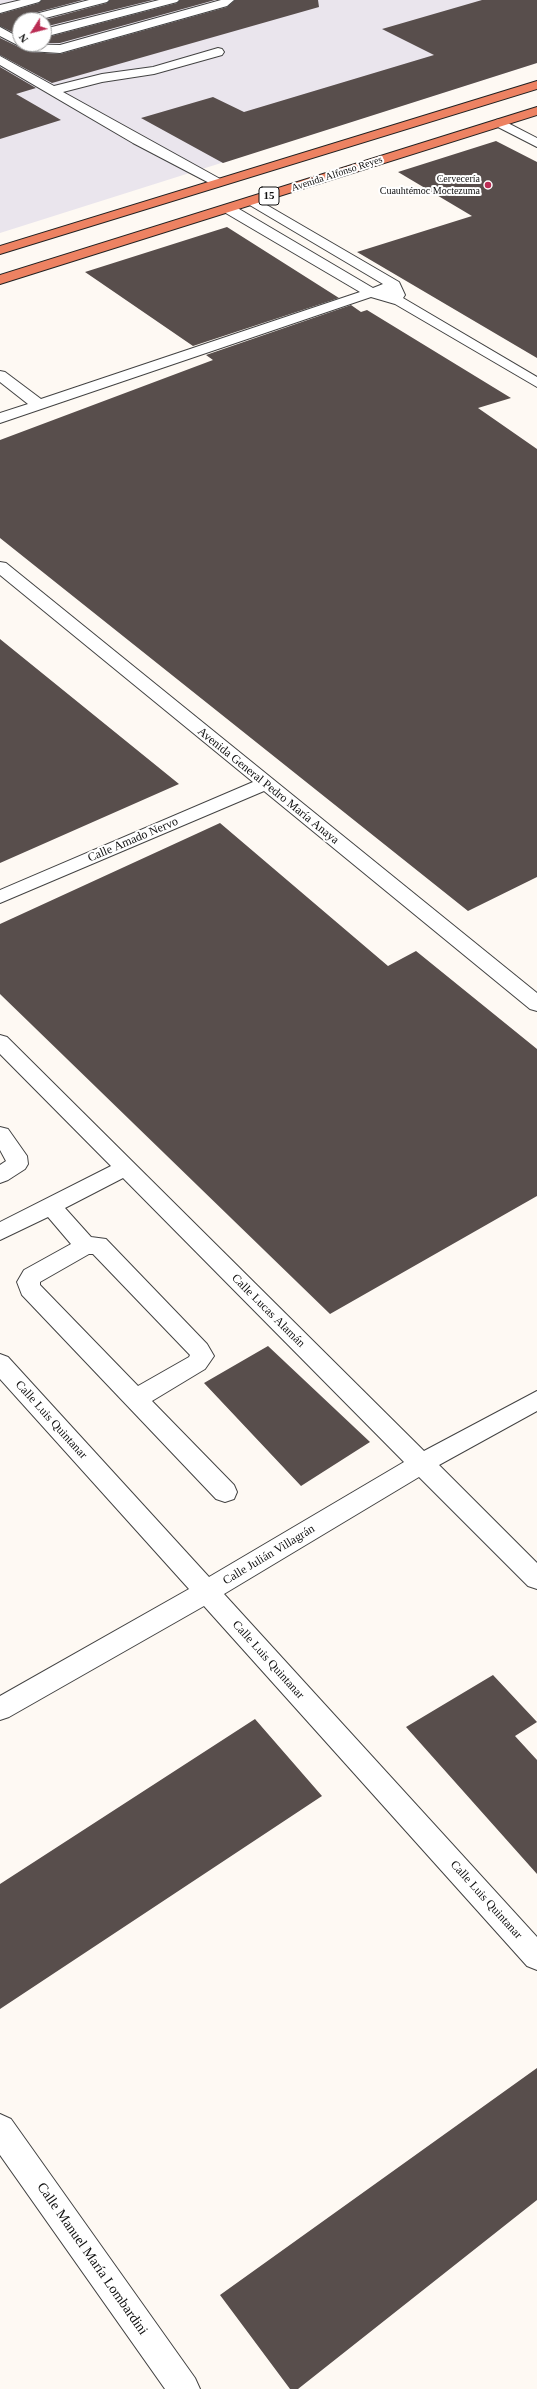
<!DOCTYPE html>
<html>
<head>
<meta charset="utf-8">
<style>
  body { margin:0 }
  #map { position:relative; width:537px; height:2389px; overflow:hidden; background:#fef9f3; font-family:"Times New Roman",serif }
  canvas { display:block }
  .north { position:absolute; left:12px; top:12px; width:40px; height:40px; box-sizing:border-box; background:#fff; border:1px solid #9f9f9f; border-radius:50%; rotate:234deg; font-size:11px; font-weight:700; line-height:16px; text-align:center; color:#101010 }
  .north::after { content:''; display:block; margin:auto; width:14px; height:18px; background:#ba2d54; clip-path:polygon(50% 0,100% 100%,50% 72%,0 100%) }
</style>
</head>
<body>
<div id="map">
<canvas width="537" height="2389"></canvas>
<div class="north">N</div>
</div>
<script>
const c = document.querySelector('canvas').getContext('2d');
c.lineJoin = 'round';
function paint(path, color) { c.fillStyle = color; c.fill(path, 'evenodd'); }
const poly = rows => new Path2D(rows.map(r => 'M' + r).join(''));
function strokePath(path, color, width, dash) { c.strokeStyle = color; c.lineWidth = width; c.lineCap = dash ? 'butt' : 'round'; c.setLineDash(dash || []); c.stroke(path); }
function drawText(font, color, halo, rows, align = 'center') {
  c.font = font + ' "Times New Roman",serif'; c.lineWidth = 4; c.setLineDash([]); c.textBaseline = 'middle'; c.strokeStyle = halo; c.fillStyle = color; for (const [text, x, y, turn = 0] of rows) {
    c.save(); c.translate(x, y); c.rotate((+turn || 0) * Math.PI / 180); c.textAlign = isNaN(turn) ? turn : align; if (halo) c.strokeText(text, 0, 0); c.fillText(text, 0, 0); c.restore();
  }
}
paint(poly([
  [0,0,537,0,537,63,0,233],
  [20,20,44,20,44,44,20,44]
]), '#eae5ed');
paint(poly([
  [42,0,83,0,19,17,17,20,20,24,20,36,0,26,0,14,39,3],
  [110,0,153,0,44,27,44,20,107,3],
  [180,0,215,0,60,43,44,43,44,38,177,3],
  [235,0,318,0,319,7,52,83,0,55,0,38,29,52,60,54,227,7],
  [482,0,537,0,537,63,223,163,141,118,213,97,244,112,434,55,382,29],
  [0,67,36,88,16,94,61,120,0,139],
  [496,141,537,162,537,358,357,252,472,216,398,172],
  [227,227,339,298,193,346,85,272],
  [351,305,361,312,367,310,511,398,478,408,537,449,537,877,468,911,0,538,0,440,213,360,206,355],
  [0,639,179,784,0,863],
  [220,823,388,966,416,951,537,1049,537,1196,330,1314,0,994,0,924],
  [268,1346,370,1442,301,1486,204,1383],
  [493,1675,537,1722,515,1736,537,1760,537,1874,406,1727],
  [255,1719,322,1796,0,2009,0,1884],
  [537,2068,537,2200,298,2389,290,2389,220,2295]
]), '#584e4c');
const minor = poly([
  [21,0,41,0,39,2,0,13,0,5,21,0],
  [89,0,109,0,107,2,38,20,20,20,20,23,18,20,20,18,89,0],
  [159,0,179,0,177,2,44,37,44,29,159,0],
  [221,0,234,0,227,6,60,53,29,51,0,36,0,27,20,38,20,44,60,45,221,0],
  [218,48,222,49,224,52,222,55,154,74,102,82,63,92,222,180,224,183,217,187,133,143,0,65,0,56,54,86,102,74,153,67,218,48],
  [500,119,537,138,537,147,496,126,494,123,496,120,500,119],
  [253,197,399,282,405,295,403,298,537,377,537,387,395,304,371,297,0,423,0,413,28,404,0,382,0,371,5,372,41,399,360,292,224,212,222,209,224,206,234,206,373,288,383,284,248,204,246,201,248,198,253,197],
  [0,562,6,563,537,993,537,1011,530,1009,264,791,0,903,0,890,253,782,0,575,0,562],
  [0,1035,7,1037,424,1451,537,1391,537,1411,439,1465,537,1563,537,1589,528,1586,419,1477,224,1594,537,1937,537,1970,527,1966,204,1606,9,1717,0,1720,0,1696,189,1589,0,1379,0,1354,8,1357,209,1577,404,1462,123,1178,65,1208,91,1237,106,1239,207,1344,214,1356,205,1369,152,1401,234,1485,237,1492,234,1499,225,1502,216,1499,22,1295,17,1282,24,1270,71,1244,48,1217,0,1240,0,1222,111,1166,0,1054,0,1035],
  [89,1254,93,1254,190,1355,189,1357,138,1386,40,1285,40,1282,89,1254],
  [0,1127,8,1129,27,1156,28,1164,25,1169,8,1180,0,1183,0,1165,6,1161,0,1150,0,1127],
  [0,2114,11,2119,195,2378,200,2389,165,2389,0,2155,0,2114]
]);
const highway = poly([
  [537,81,537,89,0,254,0,246,537,81],
  [537,107,537,115,0,284,0,275,537,107]
]);
strokePath(minor, '#434343', 2);
strokePath(highway, '#212121', 2);
paint(minor, '#fff');
paint(highway, '#ed8262');
for (const [x, y, r, color] of [
  [488,185,4,"#ba2d54"]
]) { const dot = new Path2D(); dot.arc(x, y, r, 0, 2 * Math.PI); c.fillStyle = color; c.fill(dot); strokePath(dot, '#fff', 1.5); }
drawText('10px', '#101010', '#fff', [
  ["Avenida Alfonso Reyes",337,174,-18]
]);
drawText('10px', '#101010', '#fff', [
  ["Cervecería",480,179],
  ["Cuauhtémoc Moctezuma",480,191]
], 'right');
for (const [x, y, w] of [
  [269,196,20]
]) { const box = new Path2D(); box.roundRect(x - w / 2, y - 9, w, 18, 3); c.fillStyle = '#fff'; c.fill(box); strokePath(box, '#101010', 1); }
drawText('bold 11px', '#101010', null, [
  ["15",269,196]
]);
drawText('12px', '#101010', '#fff', [
  ["Avenida General Pedro María Anaya",268,786,39],
  ["Calle Amado Nervo",133,840,-23],
  ["Calle Lucas Alamán",268,1311,45],
  ["Calle Luis Quintanar",51,1420,48],
  ["Calle Julián Villagrán",269,1555,-31],
  ["Calle Luis Quintanar",268,1660,48],
  ["Calle Luis Quintanar",486,1900,48]
]);
drawText('14px', '#101010', '#fff', [
  ["Calle Manuel María Lombardini",92,2259,55]
]);
</script>
</body>
</html>
